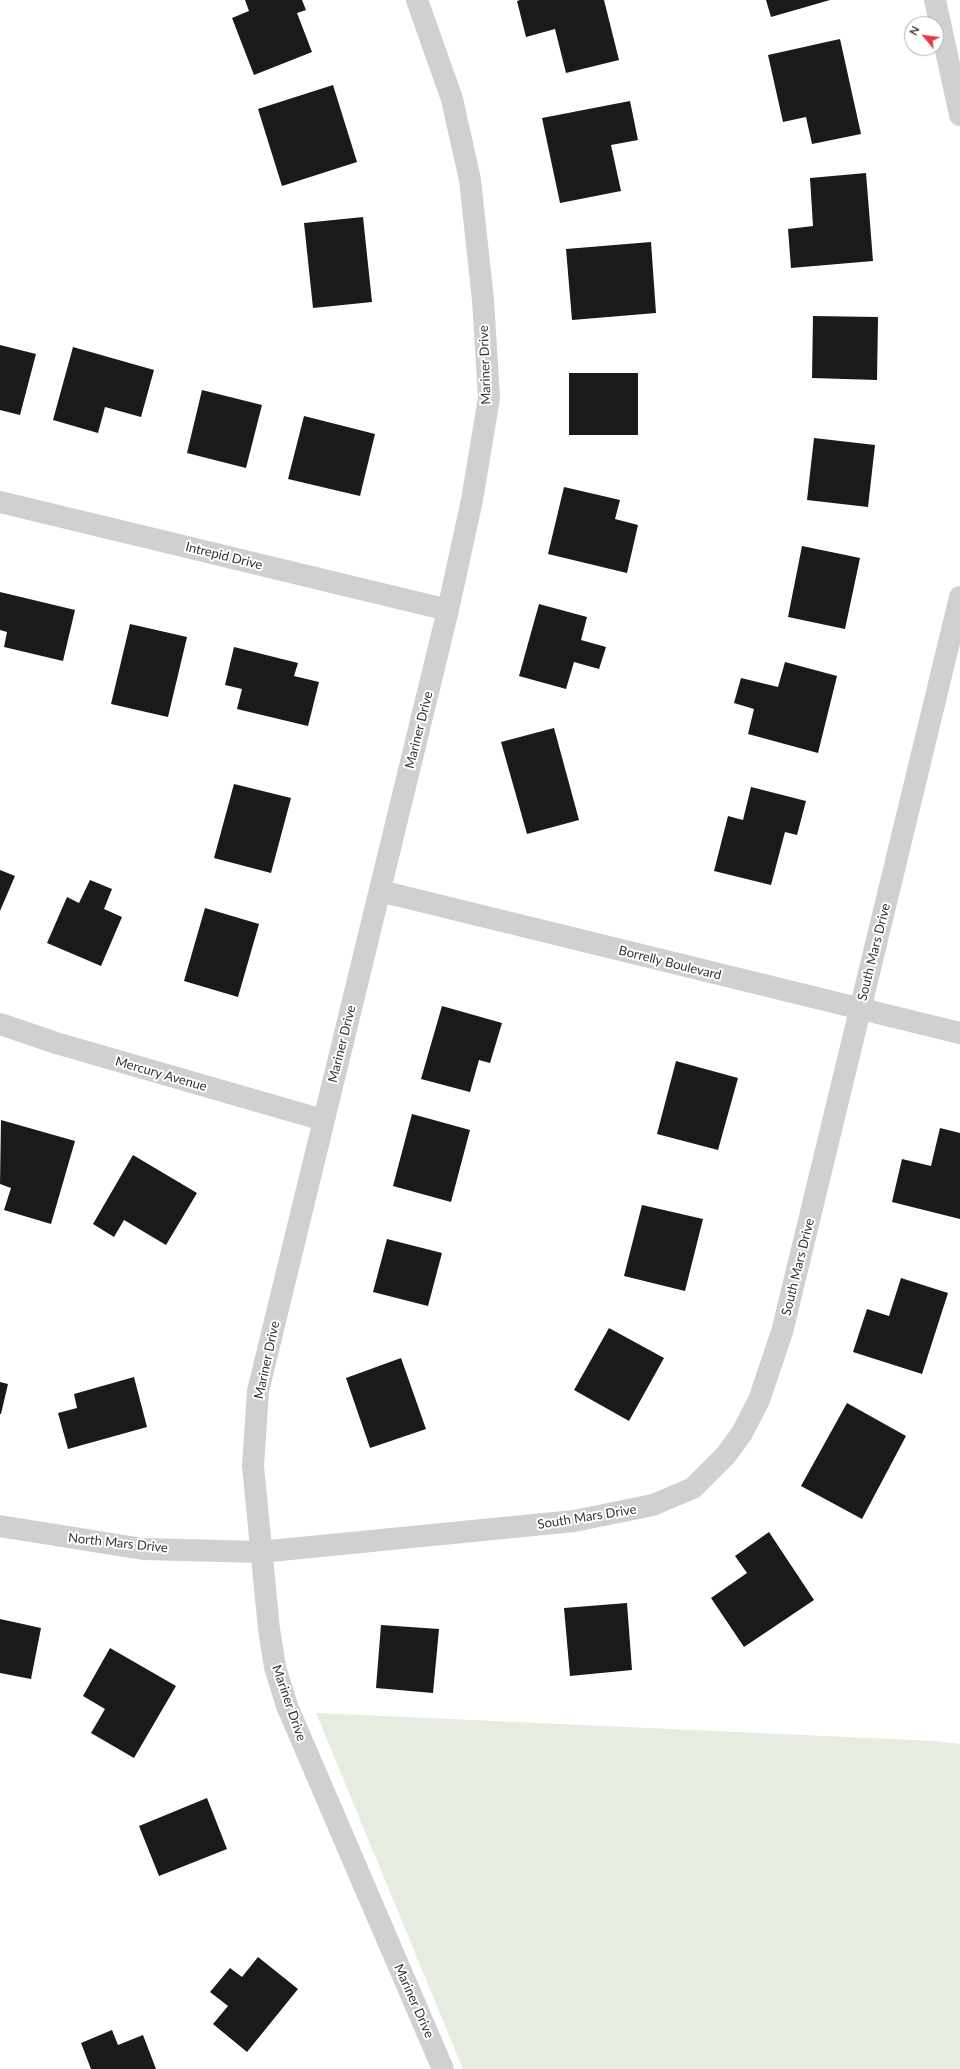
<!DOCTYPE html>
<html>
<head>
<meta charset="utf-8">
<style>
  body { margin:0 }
  #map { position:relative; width:960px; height:2069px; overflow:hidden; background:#fff; font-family:Lato,sans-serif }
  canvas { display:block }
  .north { position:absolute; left:904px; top:16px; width:40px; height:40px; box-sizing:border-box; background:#fff; border:1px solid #adadad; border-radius:50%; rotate:299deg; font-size:11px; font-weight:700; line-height:16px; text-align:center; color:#333 }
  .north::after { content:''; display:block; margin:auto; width:14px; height:18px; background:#e63946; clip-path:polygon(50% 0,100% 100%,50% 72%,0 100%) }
</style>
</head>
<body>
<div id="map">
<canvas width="960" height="2069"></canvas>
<div class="north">N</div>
</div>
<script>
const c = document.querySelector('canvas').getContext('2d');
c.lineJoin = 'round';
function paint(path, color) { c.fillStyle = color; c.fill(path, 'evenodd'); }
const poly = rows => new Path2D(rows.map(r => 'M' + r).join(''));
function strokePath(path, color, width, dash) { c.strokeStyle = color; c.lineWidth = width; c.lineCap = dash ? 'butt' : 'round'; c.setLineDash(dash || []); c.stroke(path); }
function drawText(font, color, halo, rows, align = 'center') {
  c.font = font + ' Lato,sans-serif'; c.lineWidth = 4; c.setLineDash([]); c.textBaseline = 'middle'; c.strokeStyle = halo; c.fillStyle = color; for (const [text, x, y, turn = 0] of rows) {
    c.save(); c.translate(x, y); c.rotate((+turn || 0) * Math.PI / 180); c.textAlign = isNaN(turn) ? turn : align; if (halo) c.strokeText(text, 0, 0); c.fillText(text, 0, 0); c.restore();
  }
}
paint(poly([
  [316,1713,935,1741,960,1744,960,2069,463,2069]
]), '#e6ecdf');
paint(poly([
  [245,0,302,0,306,10,297,13,312,52,254,75,232,18,249,11],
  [520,0,604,0,619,60,566,73,555,29,526,37,517,1],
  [766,0,830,0,771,17],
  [840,39,861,134,812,144,806,117,783,122,768,55],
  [333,85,357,162,282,186,258,109],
  [630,101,638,140,611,145,621,191,560,203,542,118],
  [866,173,873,261,791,268,788,229,813,226,810,178],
  [363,217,372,302,313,308,304,223],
  [651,242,656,313,572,320,566,249],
  [813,316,878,317,877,380,812,378],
  [0,345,36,354,20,415,0,410],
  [73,347,154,370,141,417,105,407,98,433,53,420],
  [569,373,638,373,638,435,569,435],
  [202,390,262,405,246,468,187,453],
  [304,416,375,434,360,496,288,479],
  [814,438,875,445,868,507,807,500],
  [564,487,620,500,615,519,638,525,627,573,548,554],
  [802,546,860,558,845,629,788,617],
  [0,592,75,610,63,661,4,647,7,632,0,630],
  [539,604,587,617,581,640,606,647,599,669,574,662,566,689,519,676],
  [130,624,187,637,168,717,111,704],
  [234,647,298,663,294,676,319,682,308,726,237,709,242,689,225,685],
  [785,662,837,676,818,753,748,734,754,709,734,703,741,678,778,687],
  [554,728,579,820,527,834,501,742],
  [234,784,291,798,271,873,214,858],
  [751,787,806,801,797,835,785,832,771,885,714,871,728,816,743,820],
  [0,870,15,876,0,911],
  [90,880,112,889,104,909,122,917,101,966,47,943,67,897,79,903],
  [205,908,259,924,238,997,184,981],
  [442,1006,502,1023,490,1063,479,1060,470,1092,421,1079],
  [676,1061,738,1078,718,1150,657,1134],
  [412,1114,470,1130,451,1202,393,1186],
  [1,1120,75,1141,51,1224,4,1210,11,1188,0,1184],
  [940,1128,960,1133,960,1219,892,1202,902,1159,931,1166],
  [133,1155,197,1193,166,1245,124,1220,114,1237,93,1224],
  [642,1205,703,1219,685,1291,624,1276],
  [387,1239,442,1253,428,1306,373,1292],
  [901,1278,948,1293,922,1374,853,1352,867,1309,889,1316],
  [609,1328,664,1358,629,1421,574,1390],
  [401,1358,426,1429,370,1448,346,1378],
  [134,1377,147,1427,68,1449,58,1413,77,1408,74,1394],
  [0,1382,8,1384,1,1414,0,1414],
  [847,1403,906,1436,862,1519,801,1486],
  [769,1532,814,1600,744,1647,711,1598,747,1573,735,1556],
  [627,1603,632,1670,570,1676,564,1608],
  [0,1619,41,1628,31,1679,0,1673],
  [381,1625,439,1629,433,1693,376,1688],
  [110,1648,176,1686,134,1758,91,1733,105,1709,83,1696],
  [207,1798,227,1849,159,1876,139,1826],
  [258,1957,298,1989,247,2052,213,2024,228,2006,210,1992,230,1968,242,1977],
  [112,2030,118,2045,143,2035,156,2069,91,2069,81,2043]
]), '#1a1a1a');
strokePath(poly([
  [417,0,452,99,470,180,483,300,489,398,472,500,448,610,258,1391,253,1466,269,1629,275,1667,287,1706,443,2069],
  [935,0,960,115],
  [0,502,448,610],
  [380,891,960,1033],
  [0,1024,56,1043,323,1120],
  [0,1526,143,1549,260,1552,574,1521,653,1505,693,1488,726,1455,742,1433,759,1400,782,1332,960,597]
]), '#d0d0d0', 22);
drawText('13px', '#333', '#fff', [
  ["Mariner Drive",485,365,-92],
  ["Intrepid Drive",224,556,14],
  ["Mariner Drive",419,730,-76],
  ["South Mars Drive",874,952,-76],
  ["Borrelly Boulevard",670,963,14],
  ["Mariner Drive",342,1044,-76],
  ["Mercury Avenue",161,1074,16],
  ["South Mars Drive",798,1267,-76],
  ["Mariner Drive",267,1360,-78],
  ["South Mars Drive",587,1517,-9],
  ["North Mars Drive",118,1543,6],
  ["Mariner Drive",289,1703,71],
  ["Mariner Drive",414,2001,66]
]);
</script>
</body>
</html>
